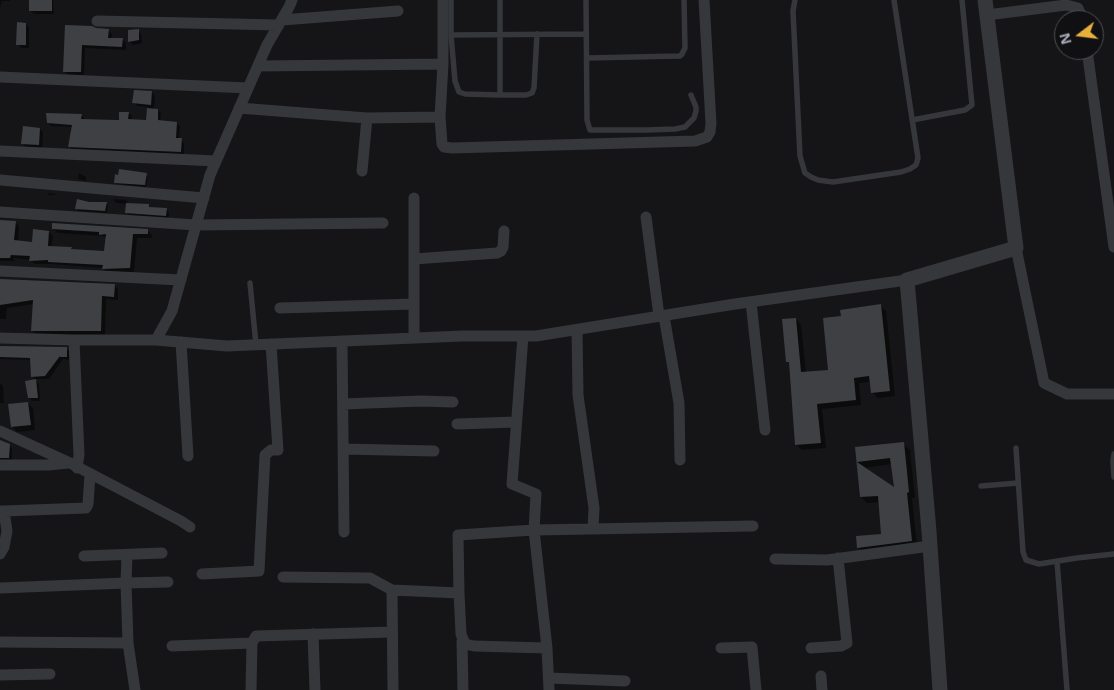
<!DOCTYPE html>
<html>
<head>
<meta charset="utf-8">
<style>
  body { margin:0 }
  #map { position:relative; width:1114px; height:690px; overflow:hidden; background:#151517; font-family:"Noto Sans",sans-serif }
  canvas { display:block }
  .north { position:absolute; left:1054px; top:10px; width:50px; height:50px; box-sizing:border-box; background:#101012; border:1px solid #4d4e54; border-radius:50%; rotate:255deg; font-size:14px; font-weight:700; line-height:20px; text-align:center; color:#a8acb6 }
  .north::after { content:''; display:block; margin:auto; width:18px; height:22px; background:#e7b03c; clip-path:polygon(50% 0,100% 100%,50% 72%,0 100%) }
</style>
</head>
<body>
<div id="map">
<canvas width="1114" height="690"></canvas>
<div class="north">N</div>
</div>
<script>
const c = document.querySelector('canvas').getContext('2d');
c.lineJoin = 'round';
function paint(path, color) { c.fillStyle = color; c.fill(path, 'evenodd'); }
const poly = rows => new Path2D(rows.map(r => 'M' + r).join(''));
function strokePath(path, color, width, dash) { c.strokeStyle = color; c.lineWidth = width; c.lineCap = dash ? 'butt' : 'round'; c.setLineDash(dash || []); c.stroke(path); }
paint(poly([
  [0,0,10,0,10,1,2,1,0,8],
  [31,0,53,0,54,14,34,14,31,11],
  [26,24,29,27,29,48,21,48,18,44],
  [67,27,108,30,112,34,111,39,122,39,126,43,126,50,85,48,84,75,68,75,64,71],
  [138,31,141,34,142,43,133,45,129,42],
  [152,92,155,96,154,110,158,110,161,113,160,122,177,123,180,126,179,139,184,143,184,154,72,149,69,146,73,127,51,126,48,123,81,115,84,118,84,121,117,121,129,113,132,116,131,120,147,121,148,107,137,106,134,102],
  [40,129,43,132,42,148,26,147,23,144],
  [79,173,86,177,86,181,78,179],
  [146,175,148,177,146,187,117,184,115,182],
  [48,193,55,194,56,195,49,195],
  [113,199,126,200,129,204,148,205,151,208,166,209,169,212,169,218,129,215,127,212,127,204,116,203],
  [89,203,106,203,108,205,107,213,79,211,77,209],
  [0,221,15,222,19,226,18,242,33,243,49,232,53,236,51,247,71,248,72,250,105,252,107,238,102,236,58,233,53,229,148,231,152,235,152,238,137,238,134,272,107,272,103,268,52,264,35,264,30,260,14,258,14,261,0,261],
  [0,280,114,285,118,289,118,300,106,299,105,335,36,335,32,331,34,304,7,308,6,319,0,319],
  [880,306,886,311,895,396,878,398,872,392,871,382,859,383,861,405,822,409,826,448,802,450,796,445,790,364,787,361,796,319,801,325,806,373,829,371,842,317],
  [0,346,66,349,70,352,70,360,63,359,49,379,35,379,32,376,32,360,0,359],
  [35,380,39,384,40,401,32,401,29,398],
  [0,383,3,386,4,403,0,403],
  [27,403,33,408,35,430,17,432,12,426],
  [0,441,9,445,12,448,12,460,0,461],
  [903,444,910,450,915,498,912,498,917,547,865,554,859,548,883,535,880,502,867,503,861,497,856,449],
  [892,464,895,490,863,468]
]), '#0007');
paint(poly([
  [29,0,52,0,52,11,29,11],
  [17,22,26,23,26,45,16,45],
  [65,25,92,26,96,28,109,29,108,38,123,38,122,47,82,45,81,72,63,72],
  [139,29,139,40,128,42,128,30],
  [134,90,152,91,151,105,132,103],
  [147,108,158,109,158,120,177,122,176,138,182,138,181,152,68,147,72,125,47,123,46,113,82,114,81,119,117,120,119,120,119,112,129,112,128,119,146,120],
  [23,126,40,128,39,145,21,144],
  [119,169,147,173,145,185,114,183,115,174,118,175],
  [77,199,89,202,107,202,105,211,75,209],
  [126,203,149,204,149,207,167,208,166,216,125,213],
  [0,220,16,221,14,240,32,242,33,229,49,231,48,246,72,247,71,249,104,251,106,234,99,235,99,232,52,229,52,223,148,229,148,234,133,234,130,268,102,269,103,265,48,262,48,260,29,261,30,256,11,255,10,258,0,258],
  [0,279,115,284,114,297,102,296,101,331,31,331,33,300,0,305],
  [881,304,890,391,871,393,869,376,854,378,856,400,817,404,821,443,795,445,789,362,786,362,782,319,796,318,801,372,828,370,823,318,841,316,840,310],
  [0,346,67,347,67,357,60,357,60,356,45,376,31,377,30,358,0,357],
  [36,379,38,398,28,398,25,381],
  [28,402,31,425,11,427,8,404],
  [0,440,10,444,9,458,0,458],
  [904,442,909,492,907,493,912,541,857,548,856,536,881,534,878,496,860,497,855,447],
  [890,458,894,487,857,462]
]), '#3f4044');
strokePath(poly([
  [451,0,451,35,455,81,459,92,465,94,500,95,526,95,532,93,534,88,537,34],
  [500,0,500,95],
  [586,0,587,120,590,130,647,130,675,129,685,127,694,118,696,111,696,107,691,95],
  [795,0,793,11,800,156,805,173,811,177,818,180,833,182,901,172,910,169,916,165,918,158,894,0],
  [451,35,586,34],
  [587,58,680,56,682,54,685,48,684,0],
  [912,120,965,110,972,105,962,0],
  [250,283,256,345],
  [1016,448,1023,552,1026,560,1039,564,1077,558,1114,554],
  [1114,454,1113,461,1114,477],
  [981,486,1018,483],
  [1057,561,1067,690]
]), '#36373b', 5.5);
strokePath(poly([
  [443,0,443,64,440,117,442,144,444,147,452,148,695,141,707,137,710,132,711,123,704,0],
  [987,15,1066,5,1078,8,1083,20],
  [282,20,398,11],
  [97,21,279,25],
  [1087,50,1114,247],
  [258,66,443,64],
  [0,77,248,88],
  [239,108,367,118,440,117],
  [0,151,216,161],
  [362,171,367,118],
  [0,180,204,198],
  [0,212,196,225,383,223],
  [646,217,659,316],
  [1016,248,1044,383,1067,394,1114,394],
  [414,259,497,253,501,251,503,247,504,231],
  [0,271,181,280],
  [751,302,765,430],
  [280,308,414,304],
  [664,316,679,403,680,460],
  [577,330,578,395,594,508,593,529],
  [523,336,512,484,536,494,534,530,547,648,549,690],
  [0,338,74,340,156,340,227,346,462,336,536,336,735,304,907,280],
  [414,338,414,198],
  [74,340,79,455,77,468],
  [156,340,172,311,210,175,267,45,289,7,292,0],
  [342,341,344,532],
  [181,342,188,456],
  [343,404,421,401,453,402],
  [457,424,516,422],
  [0,431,70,463,181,521,190,527],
  [343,449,434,451],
  [0,465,48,465,68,463],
  [0,511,4,511,7,531,4,547,0,554],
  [4,511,86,508,88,504,90,475],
  [127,555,126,583,168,582],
  [84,556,162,553],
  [775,559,827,560,930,546],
  [202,574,259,571,265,455,271,450,278,450,271,344],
  [283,577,370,578,392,590,459,593,458,535,534,530,753,526],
  [0,588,126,583,128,643,135,690],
  [392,590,393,690],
  [459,593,461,634,465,644,474,646,547,648],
  [313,634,315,690],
  [462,641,463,690],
  [0,642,128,643],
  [172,646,252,643],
  [721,648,752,647,756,690],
  [811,648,841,646,847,643,838,558],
  [0,675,50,674],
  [821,676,822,690],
  [549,678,625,681],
  [251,690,252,643,256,636,392,632]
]), '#36373b', 11);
strokePath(poly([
  [940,690,929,531,907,280,1016,248,985,0]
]), '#36373b', 15);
</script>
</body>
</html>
